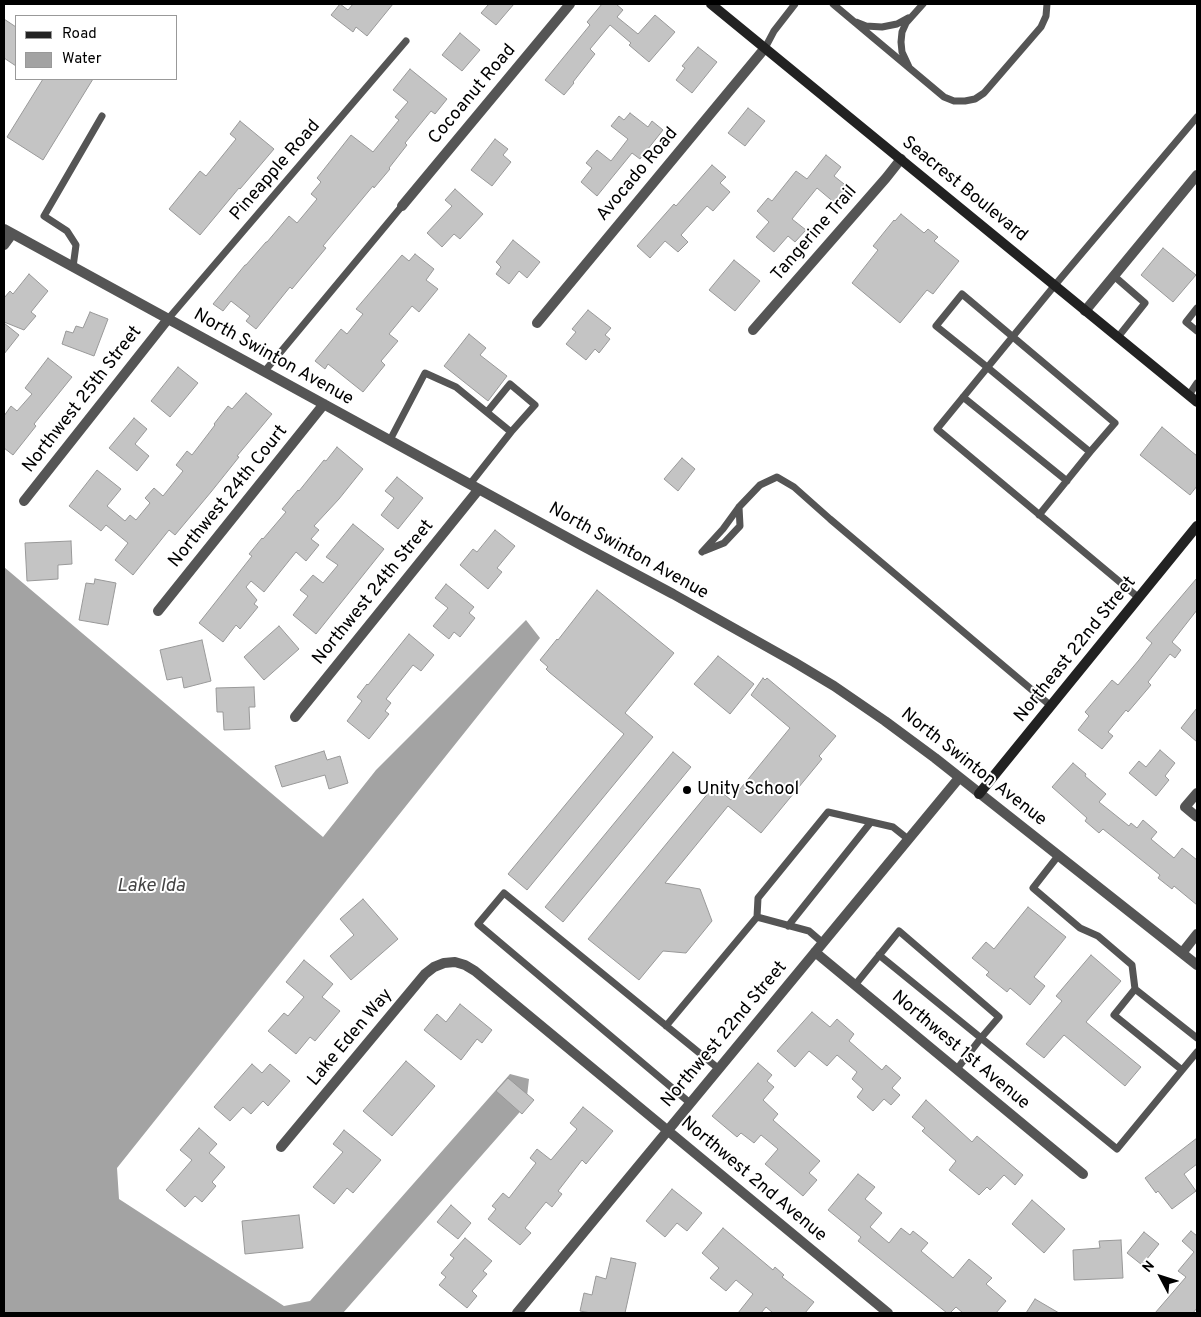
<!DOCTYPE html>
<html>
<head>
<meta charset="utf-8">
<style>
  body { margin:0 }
  #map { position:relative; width:1201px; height:1317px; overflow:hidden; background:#fff; font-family:Overpass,sans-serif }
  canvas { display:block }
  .frame { position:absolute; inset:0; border:5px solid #000; pointer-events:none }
  .legend { position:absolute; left:15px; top:15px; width:162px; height:65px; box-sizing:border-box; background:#fff; border:1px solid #999; margin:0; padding:6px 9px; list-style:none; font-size:15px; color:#000 }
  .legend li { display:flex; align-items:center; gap:10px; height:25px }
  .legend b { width:25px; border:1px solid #999 }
  .north { position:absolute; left:1136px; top:1252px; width:50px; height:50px; -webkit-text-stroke:4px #fff; paint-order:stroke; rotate:310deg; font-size:14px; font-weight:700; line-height:20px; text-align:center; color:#000 }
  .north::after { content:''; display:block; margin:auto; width:18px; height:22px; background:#000; clip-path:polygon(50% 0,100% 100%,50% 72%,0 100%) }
</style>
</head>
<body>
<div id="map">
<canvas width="1201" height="1317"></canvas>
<div class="frame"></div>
<ul class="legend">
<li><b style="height:6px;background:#222"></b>Road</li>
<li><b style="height:14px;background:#a3a3a3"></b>Water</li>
</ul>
<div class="north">N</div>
</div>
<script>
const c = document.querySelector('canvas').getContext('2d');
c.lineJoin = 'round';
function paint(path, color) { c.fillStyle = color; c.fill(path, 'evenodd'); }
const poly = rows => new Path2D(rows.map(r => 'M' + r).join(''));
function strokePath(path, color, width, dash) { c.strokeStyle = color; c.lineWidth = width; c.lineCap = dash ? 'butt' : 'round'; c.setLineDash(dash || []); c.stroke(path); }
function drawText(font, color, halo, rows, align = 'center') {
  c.font = font + ' Overpass,sans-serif'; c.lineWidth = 4; c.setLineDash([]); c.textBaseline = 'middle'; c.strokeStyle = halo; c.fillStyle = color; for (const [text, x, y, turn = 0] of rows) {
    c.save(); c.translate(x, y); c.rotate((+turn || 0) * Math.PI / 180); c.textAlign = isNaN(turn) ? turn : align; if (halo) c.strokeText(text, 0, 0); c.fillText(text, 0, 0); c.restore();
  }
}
paint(poly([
  [4,567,323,837,376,770,526,620,540,638,117,1168,119,1199,284,1306,310,1301,510,1074,529,1079,526,1105,343,1313,4,1313]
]), '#a3a3a3');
const building = poly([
  [340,4,348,10,353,4,393,4,367,36,356,27,353,32,331,15,340,4],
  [489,4,514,4,496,25,481,13,489,4],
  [602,4,616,4,623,10,617,17,638,34,655,15,675,32,649,62,629,45,631,43,610,25,590,49,595,54,573,82,574,83,564,95,545,80,590,25,587,22,602,4],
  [4,19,16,27,16,66,4,58,4,19],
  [460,33,480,50,462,71,442,55,460,33],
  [698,47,717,62,692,93,676,80,685,68,682,66,698,47],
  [410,69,447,99,435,114,431,111,405,143,407,145,389,168,390,169,374,188,373,186,323,246,326,248,292,289,290,287,256,329,246,321,250,316,231,301,223,311,213,304,245,265,246,265,266,242,267,242,289,216,297,223,317,199,311,194,321,182,317,178,351,135,373,152,399,120,395,117,408,102,393,90,410,69],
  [43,79,93,79,43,160,7,137,43,79],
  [748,108,765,121,745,146,728,133,748,108],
  [630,113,648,127,652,121,663,130,640,159,632,153,597,196,581,182,592,168,586,163,597,150,611,161,628,139,611,126,619,116,624,120,630,113],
  [240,121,274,149,240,189,239,188,200,235,169,209,200,171,206,176,236,139,230,134,240,121],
  [495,139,508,149,503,155,511,162,492,186,471,170,495,139],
  [826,155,841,167,834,176,849,188,836,204,817,188,792,219,806,230,795,242,788,236,774,252,756,237,769,222,757,211,768,198,772,201,796,171,807,179,826,155],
  [712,165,726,177,720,183,730,192,713,211,707,206,681,235,688,242,678,252,665,241,650,258,637,246,674,204,676,206,712,165],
  [455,189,483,214,460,239,454,234,442,247,427,233,452,206,445,200,455,189],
  [901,214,924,233,928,229,938,237,934,241,959,261,933,294,927,290,900,323,852,283,878,250,873,246,894,220,895,221,901,214],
  [513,240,540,262,527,278,519,271,509,284,496,274,501,267,496,262,513,240],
  [1163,248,1196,275,1173,302,1141,275,1163,248],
  [415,254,434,269,426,280,438,289,419,312,412,306,389,334,398,341,381,361,385,365,363,392,328,364,325,369,315,361,341,329,347,334,363,314,356,309,402,255,409,261,415,254],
  [734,260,760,281,735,311,709,290,734,260],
  [29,274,48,291,31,312,36,316,24,330,4,322,4,298,10,291,13,294,29,274],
  [588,310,611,328,605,335,610,339,599,353,595,349,586,360,566,344,576,332,572,329,588,310],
  [90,312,108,319,94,356,62,344,66,331,73,333,76,326,83,328,90,312],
  [4,323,19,335,4,354,4,323],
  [469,334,486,348,480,355,507,376,488,401,444,366,469,334],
  [48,358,72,377,34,424,36,426,13,455,4,448,4,416,11,406,17,411,32,394,25,388,48,358],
  [178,367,198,383,170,417,151,401,178,367],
  [246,393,272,414,237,456,239,457,211,492,175,535,169,530,133,575,115,560,128,543,106,525,101,531,69,506,97,470,121,489,107,506,125,521,130,515,136,520,150,503,145,498,154,488,163,496,183,471,176,465,187,451,192,455,215,425,214,424,228,406,232,409,246,393],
  [134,418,147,429,135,444,149,456,137,471,109,448,134,418],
  [1162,427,1197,456,1197,486,1190,495,1140,455,1162,427],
  [337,447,363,469,339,499,314,526,319,530,311,539,319,545,306,561,296,552,264,592,251,581,246,587,257,600,254,604,258,607,240,629,236,625,223,642,199,623,252,556,249,554,262,538,263,539,286,512,282,509,298,490,299,491,324,460,326,461,337,447],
  [682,458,695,469,678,491,664,479,682,458],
  [397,477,423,498,398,529,381,515,394,498,385,491,397,477],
  [353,524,384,549,316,634,293,615,308,596,300,590,313,575,323,583,338,565,326,557,353,524],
  [495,530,515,546,497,568,502,572,488,589,460,565,473,549,477,552,495,530],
  [71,541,72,564,58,565,58,579,27,581,25,543,71,541],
  [1197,578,1197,610,1172,642,1181,650,1175,658,1170,654,1148,682,1151,685,1128,712,1126,710,1108,732,1113,736,1102,749,1078,730,1089,716,1085,712,1112,680,1118,685,1139,660,1152,643,1146,638,1197,578],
  [95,579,116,583,108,625,79,620,86,583,94,584,95,579],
  [446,584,474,607,469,613,475,618,460,637,454,632,449,639,433,626,448,608,435,598,446,584],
  [597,590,674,653,625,713,653,737,527,890,508,874,624,734,549,672,546,669,548,667,540,660,557,639,558,640,597,590],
  [279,626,299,649,264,680,244,657,279,626],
  [409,634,434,655,421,671,413,665,386,699,391,703,385,711,389,714,369,739,347,721,362,701,357,697,367,684,368,685,409,634],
  [202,640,211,681,184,688,182,677,167,680,160,650,202,640],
  [718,656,754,684,730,714,694,684,718,656],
  [763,678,765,680,767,678,836,736,819,756,822,759,761,833,728,806,665,883,700,889,712,921,686,953,663,951,639,980,588,939,714,786,731,800,790,728,751,695,763,678],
  [254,687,255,707,249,707,250,729,224,730,223,712,217,712,216,688,254,687],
  [1197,708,1197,742,1181,728,1197,708],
  [1160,750,1175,763,1165,776,1169,780,1156,796,1129,773,1139,761,1146,767,1160,750],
  [324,751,327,760,340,756,348,783,329,789,325,775,282,787,275,766,324,751],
  [673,752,691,767,563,922,545,907,673,752],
  [1073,763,1086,774,1085,776,1106,794,1099,802,1129,826,1131,823,1137,828,1143,820,1157,832,1151,839,1174,858,1182,848,1197,860,1197,905,1174,886,1172,889,1158,878,1160,875,1103,829,1099,833,1085,821,1087,818,1052,787,1073,763],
  [363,899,398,939,351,980,330,956,354,935,340,919,363,899],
  [1028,907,1066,937,1034,977,1045,986,1030,1005,1010,988,1007,992,986,975,989,972,972,958,986,942,994,949,1028,907],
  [1091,955,1121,981,1086,1022,1141,1067,1125,1086,1064,1035,1044,1058,1026,1044,1062,1001,1056,996,1091,955],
  [304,960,333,984,322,997,340,1011,315,1041,310,1037,296,1054,268,1031,284,1013,288,1016,304,997,286,982,304,960],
  [460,1004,492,1030,482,1043,477,1039,461,1060,424,1030,437,1014,446,1022,460,1004],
  [812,1012,830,1027,837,1019,854,1034,849,1041,882,1070,886,1065,901,1078,892,1088,900,1095,891,1105,884,1099,873,1111,857,1097,863,1089,852,1079,857,1072,837,1055,827,1066,809,1051,795,1067,777,1051,812,1012],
  [406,1061,435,1086,392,1136,363,1111,406,1061],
  [758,1063,772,1075,767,1081,774,1087,763,1100,778,1114,773,1120,820,1161,809,1173,817,1180,803,1196,765,1164,778,1149,761,1135,754,1143,741,1133,737,1137,712,1116,758,1063],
  [252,1064,262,1073,270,1064,290,1081,268,1106,263,1101,251,1114,243,1107,230,1121,214,1107,252,1064],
  [508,1078,534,1100,522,1114,496,1091,508,1078],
  [926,1100,972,1142,977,1136,1023,1175,1015,1185,1004,1175,990,1190,987,1187,979,1195,949,1170,956,1161,922,1131,925,1128,912,1117,926,1100],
  [583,1107,613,1131,586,1164,582,1160,558,1191,562,1194,552,1207,546,1202,525,1228,531,1233,520,1245,488,1219,496,1209,492,1206,503,1193,509,1198,536,1163,530,1158,537,1149,551,1160,577,1129,570,1123,583,1107],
  [199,1128,217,1144,209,1153,225,1167,212,1182,216,1186,202,1202,195,1196,185,1207,166,1190,192,1160,180,1150,199,1128],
  [344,1130,381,1160,353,1193,347,1188,334,1204,313,1187,343,1152,333,1144,344,1130],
  [1197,1138,1197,1164,1184,1174,1196,1191,1172,1209,1158,1191,1156,1193,1145,1178,1197,1138],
  [858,1174,875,1187,865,1199,882,1213,870,1227,889,1243,901,1228,910,1235,913,1231,928,1243,921,1251,953,1278,969,1259,992,1278,986,1284,1006,1301,996,1313,963,1313,956,1307,950,1313,947,1313,858,1241,861,1237,828,1210,858,1174],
  [672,1189,702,1213,687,1231,677,1223,665,1237,646,1221,672,1189],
  [1032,1200,1065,1229,1044,1253,1012,1224,1032,1200],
  [451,1205,471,1223,458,1239,437,1222,451,1205],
  [299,1215,303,1248,245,1254,242,1221,299,1215],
  [723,1228,773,1270,775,1267,784,1275,782,1277,814,1302,805,1313,773,1313,766,1307,761,1313,738,1313,753,1294,736,1280,726,1291,710,1278,719,1268,702,1253,723,1228],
  [1191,1231,1197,1236,1197,1308,1193,1313,1155,1313,1186,1277,1178,1271,1194,1252,1182,1241,1191,1231],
  [1144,1232,1159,1244,1142,1265,1127,1253,1144,1232],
  [465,1238,492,1261,483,1271,487,1274,472,1291,477,1296,467,1308,439,1285,446,1277,441,1273,454,1258,450,1255,465,1238],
  [1121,1240,1123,1278,1074,1280,1073,1250,1100,1248,1099,1241,1121,1240],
  [611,1258,636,1263,625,1313,591,1313,580,1311,584,1293,592,1295,596,1276,606,1279,611,1258],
  [1035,1299,1059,1313,1026,1313,1035,1299]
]);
paint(building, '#c4c4c4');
strokePath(building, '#999', 1);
strokePath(poly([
  [833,4,944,97,954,101,965,101,975,99,984,93,1041,27,1046,16,1047,4],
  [856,22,866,26,882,27,897,24,908,18],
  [765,48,774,31,795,4],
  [909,67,902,52,901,42,902,32,906,23,923,4],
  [73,267,76,245,67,231,44,216,102,116],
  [1114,276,1145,303,1118,337],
  [1197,308,1186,322,1197,331],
  [168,319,406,41],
  [264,372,402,206],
  [1189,395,1197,383],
  [963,397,1067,481],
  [487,412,510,384,535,405,511,432],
  [390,440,425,373,456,387,511,432,470,484],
  [1039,515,1090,452,987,367,936,326,962,294,1115,423,1090,452],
  [704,551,724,543,740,526,739,507],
  [702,552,723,529,739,507,760,485,777,477,794,487,830,519,1051,706],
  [1139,598,937,429,1055,285,1197,117],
  [1058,856,1033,888,1080,928,1098,936,1132,965,1135,989,1114,1015,1182,1070],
  [757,917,758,898,828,812,893,827,908,839],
  [788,926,871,822],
  [879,955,981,1038,957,1069],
  [855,985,899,931,999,1017,981,1038,1117,1149,1197,1052],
  [1135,989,1197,1038],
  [666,1026,757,917,809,931,823,943],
  [690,1103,478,924,504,893,719,1069]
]), '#555', 7);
strokePath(poly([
  [402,206,570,4],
  [4,229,581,545,673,594,794,662,834,686,885,721,935,758,1197,965],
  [4,245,12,234],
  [1085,311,1197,175],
  [537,323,765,48],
  [753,330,886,178,901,159],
  [24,501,168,319],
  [158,611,324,404],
  [295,717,479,489],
  [1197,793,1185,807,1197,817],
  [815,952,1083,1174],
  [1182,953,1197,934],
  [281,1147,425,974,434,967,444,963,455,962,465,965,475,971,888,1313],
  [517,1313,959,778]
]), '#555', 10);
strokePath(poly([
  [711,4,1197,402],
  [979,794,1197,526]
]), '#222', 10);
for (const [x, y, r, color] of [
  [687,790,5,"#000"]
]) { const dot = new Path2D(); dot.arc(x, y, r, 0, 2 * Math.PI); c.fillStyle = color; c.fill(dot); strokePath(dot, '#fff', 2); }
drawText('18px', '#000', '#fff', [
  ["Cocoanut Road",473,95,-50],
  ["Pineapple Road",276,171,-49],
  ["Avocado Road",638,175,-50],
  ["Seacrest Boulevard",964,190,39],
  ["Tangerine Trail",815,234,-49],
  ["North Swinton Avenue",273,358,29],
  ["Northwest 25th Street",83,400,-52],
  ["Northwest 24th Court",229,497,-51],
  ["North Swinton Avenue",628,552,29],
  ["Northwest 24th Street",374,593,-51],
  ["Northeast 22nd Street",1076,650,-51],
  ["North Swinton Avenue",973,768,38],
  ["Northwest 22nd Street",725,1035,-50],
  ["Lake Eden Way",351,1038,-50],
  ["Northwest 1st Avenue",960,1051,40],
  ["Northwest 2nd Avenue",753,1180,40]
]);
drawText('18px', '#000', '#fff', [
  ["Unity School",697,790]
], 'left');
drawText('italic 19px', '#444', '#fff', [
  ["Lake Ida",151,887]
]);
</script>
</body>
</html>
